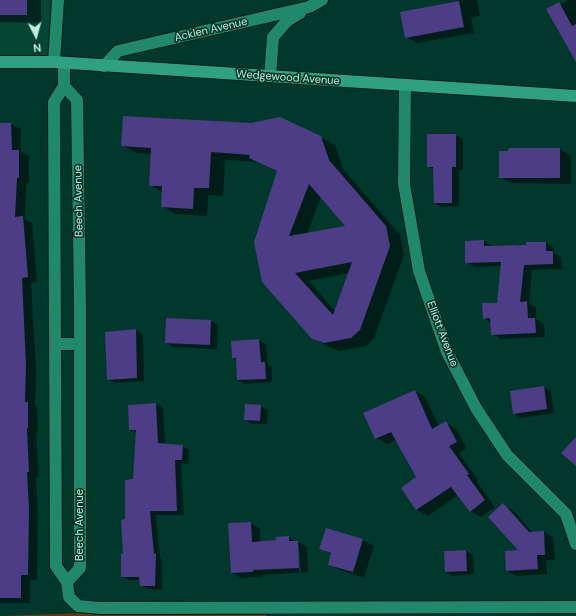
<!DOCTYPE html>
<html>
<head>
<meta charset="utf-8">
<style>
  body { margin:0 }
  #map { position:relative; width:576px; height:616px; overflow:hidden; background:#00392b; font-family:"DM Sans",sans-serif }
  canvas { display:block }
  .north { position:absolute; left:16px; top:16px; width:40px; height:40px; -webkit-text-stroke:3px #00392b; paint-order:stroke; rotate:174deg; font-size:11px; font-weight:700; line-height:16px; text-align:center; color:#c1eddc }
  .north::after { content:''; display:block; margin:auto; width:14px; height:18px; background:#c1eddc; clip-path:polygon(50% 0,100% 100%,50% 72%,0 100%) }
</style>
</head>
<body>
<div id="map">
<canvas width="576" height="616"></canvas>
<div class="north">N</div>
</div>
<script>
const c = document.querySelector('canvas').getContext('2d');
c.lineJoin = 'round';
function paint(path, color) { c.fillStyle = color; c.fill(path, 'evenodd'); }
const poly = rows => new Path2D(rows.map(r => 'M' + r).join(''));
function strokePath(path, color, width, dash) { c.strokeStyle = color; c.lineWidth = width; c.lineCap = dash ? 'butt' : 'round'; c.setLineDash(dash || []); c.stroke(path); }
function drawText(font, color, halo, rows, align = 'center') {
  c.font = font + ' "DM Sans",sans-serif'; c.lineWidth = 3.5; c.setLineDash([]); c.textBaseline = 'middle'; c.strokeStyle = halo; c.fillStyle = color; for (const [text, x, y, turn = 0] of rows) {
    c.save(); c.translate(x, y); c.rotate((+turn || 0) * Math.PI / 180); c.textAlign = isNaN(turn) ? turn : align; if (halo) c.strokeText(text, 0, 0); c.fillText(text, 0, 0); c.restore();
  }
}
paint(poly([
  [0,0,58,0,54,62,0,62]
]), '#044534');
paint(poly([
  [225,608,267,608,267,616,0,616]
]), '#64371c');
paint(poly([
  [0,0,41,0,41,23,0,22],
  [457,0,477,0,480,16,471,17,474,33,417,43,406,37,458,2],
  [568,0,576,0,576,56,559,3,561,5],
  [0,124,11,124,21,129,21,152,29,156,29,183,26,183,25,219,32,223,37,282,31,283,36,371,35,406,37,408,38,433,36,433,39,477,36,477,38,515,37,580,30,580,30,603,0,603],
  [455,135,463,139,463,170,459,170,459,206,442,207,435,203,434,170,428,166],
  [320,137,335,145,343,169,400,235,404,255,374,338,366,346,339,351,327,346,312,338,263,282,278,172,257,162,225,160,223,196,208,195,207,216,176,214,162,206,162,192,150,185,152,154,136,153,122,145],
  [321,197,347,227,307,234],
  [349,273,335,311,309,281],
  [560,149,571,156,571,184,511,183,500,177],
  [484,241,493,247,527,246,546,243,554,248,554,253,561,257,562,269,532,270,529,304,536,307,536,319,544,324,545,337,501,339,492,334,491,323,484,318,498,304,501,266,475,267,466,262],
  [211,321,218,325,217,349,173,347,166,342],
  [136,330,143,335,144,381,115,383,108,379],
  [259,340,266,344,268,365,272,367,272,382,245,384,238,380,237,360,233,358,232,342],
  [543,387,551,391,554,413,521,418,514,414],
  [415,391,425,397,439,426,446,423,456,429,467,448,459,453,478,480,477,482,495,507,481,517,470,511,458,495,428,516,417,510,402,488,417,478,396,440,387,444,376,438],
  [156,404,163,408,165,445,182,446,189,450,189,464,181,463,184,515,156,515,160,558,162,560,162,590,148,589,141,585,140,580,129,580,122,576,126,520,134,480,137,433,130,429],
  [260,406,268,410,267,424,252,424,245,420],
  [503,505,513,510,533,533,544,532,553,537,555,560,546,560,547,574,517,576,507,571,520,551],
  [250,523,260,528,260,542,277,541,288,537,307,547,308,572,262,575,262,577,241,578,232,573],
  [297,546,299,546,301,573,299,573],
  [326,529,363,540,374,546,364,578,340,570,329,564,332,555,321,549],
  [466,551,473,555,474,574,453,576,446,572]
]), '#0007');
paint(poly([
  [0,0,27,0,27,15,0,15],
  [459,1,464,27,405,38,400,12],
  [559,2,572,26,576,24,576,62,546,9],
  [123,116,251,123,280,117,321,136,329,160,386,226,390,246,360,330,351,338,324,343,312,339,262,282,254,242,277,171,249,158,250,155,211,152,209,188,194,188,193,209,161,207,162,186,149,186,151,148,121,146],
  [309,184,345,226,289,236],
  [352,262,333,315,295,273],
  [0,123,11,123,12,150,19,150,19,178,17,178,15,217,23,216,28,277,22,278,26,365,25,402,28,402,28,428,27,428,29,472,27,472,29,509,28,575,21,575,21,598,0,598],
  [427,134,456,134,456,167,452,167,452,203,434,203,433,167,427,167],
  [509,148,560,148,560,178,499,178,499,151,508,151],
  [484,240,484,246,526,245,526,242,546,242,546,251,553,251,553,264,524,265,520,302,527,301,528,318,535,318,536,333,491,335,490,318,483,319,482,303,497,303,501,262,465,263,465,241],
  [166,318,211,320,210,345,165,343],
  [136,329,137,378,107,380,105,332],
  [259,339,261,362,265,362,266,379,237,380,236,358,232,358,231,341],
  [544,386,547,409,513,414,510,391],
  [415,390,432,429,446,421,457,442,449,446,469,474,467,475,485,500,470,512,451,487,416,510,401,488,416,477,391,432,375,439,363,413],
  [156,403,158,443,183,445,182,460,175,460,177,511,150,511,154,554,156,554,155,586,140,586,139,577,121,577,121,554,123,554,121,520,125,519,125,480,133,479,136,430,129,430,128,405],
  [245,404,261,405,260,421,244,420],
  [576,437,576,466,561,453],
  [503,503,529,532,544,531,545,555,537,555,538,569,506,571,505,551,518,550,488,517],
  [251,522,252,542,276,540,275,537,289,536,289,541,298,541,299,568,253,570,253,572,231,573,228,523],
  [326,528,363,539,353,572,328,565,331,553,319,549],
  [466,550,467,571,445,572,444,551]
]), '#4c3d86');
const minor = poly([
  [54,62,58,0],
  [104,66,118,51,309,7,322,0],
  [270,76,273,37,287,21,300,13],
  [64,86,77,100,80,305,80,568,67,582,56,566,54,102,64,86],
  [64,86,64,63],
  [405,86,404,184,419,271,447,352,476,408,507,455,566,514,576,544],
  [56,344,80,344],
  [67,582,69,597,78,606,100,608,576,607]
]);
const major = poly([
  [0,62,54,62,576,96]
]);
strokePath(minor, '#001d14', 14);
strokePath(major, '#001d14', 14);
strokePath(minor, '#20886b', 12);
strokePath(major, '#2da181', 12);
drawText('11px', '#c1eddc', '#00392b', [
  ["Acklen Avenue",211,30,-13],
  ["Wedgewood Avenue",288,78,4],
  ["Beech Avenue",79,201,-91],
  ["Elliott Avenue",442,334,69],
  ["Beech Avenue",80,525,-90]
]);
</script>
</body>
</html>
